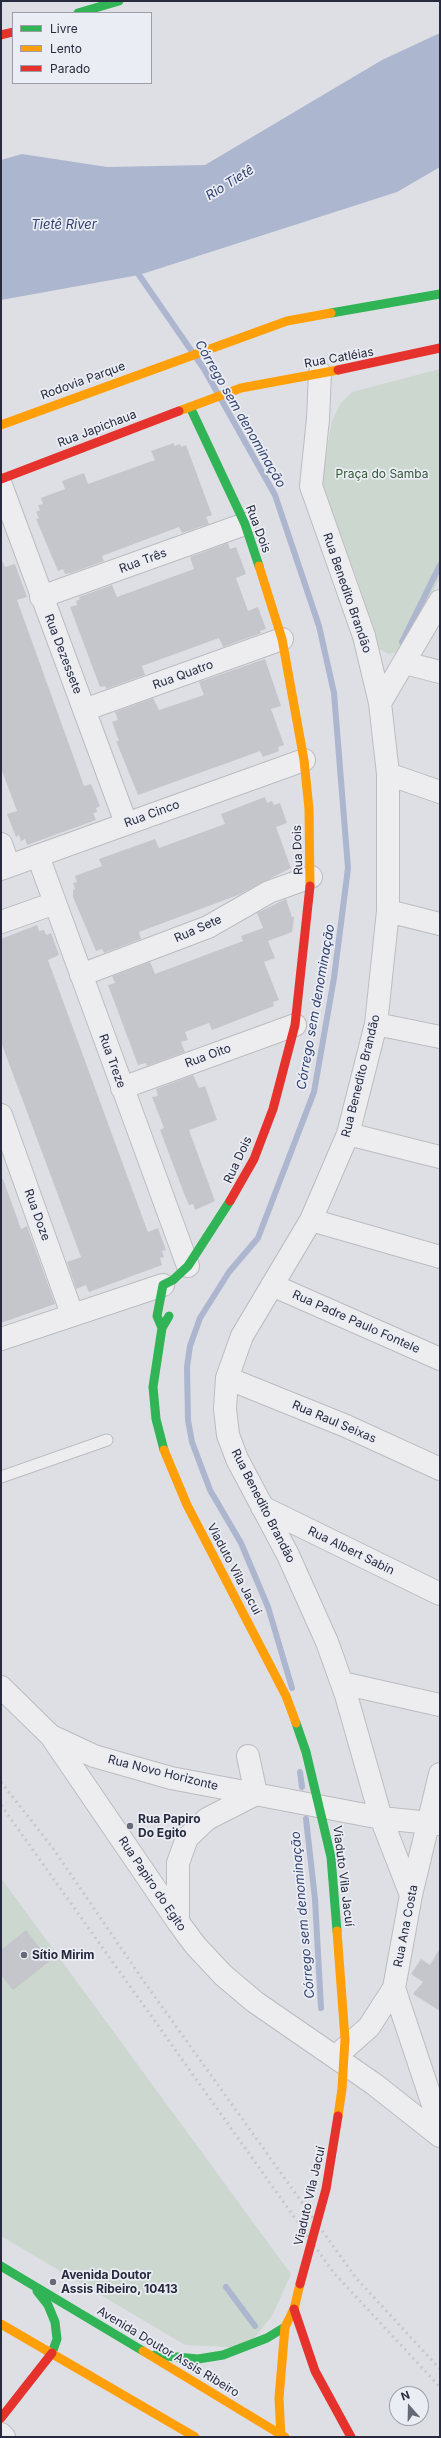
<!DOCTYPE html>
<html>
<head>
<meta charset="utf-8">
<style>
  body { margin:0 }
  #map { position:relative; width:441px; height:2438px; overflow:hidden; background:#dedfe4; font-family:Inter,sans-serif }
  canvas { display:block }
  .frame { position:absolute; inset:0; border:2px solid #262a3c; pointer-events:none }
  .legend { position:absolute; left:12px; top:12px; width:140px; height:72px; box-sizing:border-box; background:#ebedf4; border:1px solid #9c9faa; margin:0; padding:5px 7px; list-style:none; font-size:12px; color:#262a3c }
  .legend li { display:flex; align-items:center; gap:8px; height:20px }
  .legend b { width:20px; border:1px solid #9c9faa }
  .north { position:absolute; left:389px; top:2386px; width:40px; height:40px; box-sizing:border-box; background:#ebedf4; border:1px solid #9c9faa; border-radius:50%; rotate:340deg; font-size:11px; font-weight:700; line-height:16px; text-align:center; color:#262a3c }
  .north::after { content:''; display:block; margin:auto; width:14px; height:18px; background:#666977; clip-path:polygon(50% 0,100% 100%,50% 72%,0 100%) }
</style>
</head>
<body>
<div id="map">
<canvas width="441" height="2438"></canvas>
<div class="frame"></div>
<ul class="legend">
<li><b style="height:5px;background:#30b455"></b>Livre</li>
<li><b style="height:5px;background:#ff9f0a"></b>Lento</li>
<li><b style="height:5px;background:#e5322d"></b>Parado</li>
</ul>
<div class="north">N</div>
</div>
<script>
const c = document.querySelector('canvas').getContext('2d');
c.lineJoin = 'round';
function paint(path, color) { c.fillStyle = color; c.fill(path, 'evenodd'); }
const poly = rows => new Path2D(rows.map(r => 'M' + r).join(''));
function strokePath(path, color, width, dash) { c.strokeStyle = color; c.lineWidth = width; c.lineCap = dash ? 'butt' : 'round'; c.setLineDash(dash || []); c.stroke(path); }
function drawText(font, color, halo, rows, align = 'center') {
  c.font = font + ' Inter,sans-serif'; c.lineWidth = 3.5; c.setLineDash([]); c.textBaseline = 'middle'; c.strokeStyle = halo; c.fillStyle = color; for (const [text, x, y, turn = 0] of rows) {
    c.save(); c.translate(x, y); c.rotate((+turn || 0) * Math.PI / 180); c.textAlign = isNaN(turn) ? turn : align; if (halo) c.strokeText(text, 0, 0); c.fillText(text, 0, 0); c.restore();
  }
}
paint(poly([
  [440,369,440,578,401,651,389,654,375,647,357,579,326,499,323,483,323,469,332,421,340,404,352,392],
  [1,1878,291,2274,272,2316,246,2348,185,2345,1,2236]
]), '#ccd7cf');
paint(poly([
  [440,33,440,167,397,192,139,275,1,300,1,160,22,154,107,167,205,165,382,60]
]), '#acb6cf');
strokePath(poly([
  [139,275,204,369,275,495,319,626,334,693,348,868,334,978,314,1092,258,1238,229,1272,200,1318,190,1346,187,1367,188,1420,192,1442,210,1490,241,1543,268,1607,292,1688],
  [402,642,440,565],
  [300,1772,302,1787],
  [306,1819,315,1899,321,2008],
  [226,2287,255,2326]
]), '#acb6cf', 6);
paint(poly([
  [174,443,174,446,180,444,181,447,186,445,212,515,206,517,209,524,182,533,179,527,102,556,104,561,71,573,65,574,63,569,58,571,36,519,39,518,36,512,40,510,38,505,43,504,41,498,65,489,62,481,84,473,88,484,155,460,151,451],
  [228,543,230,549,236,547,246,574,236,578,248,611,258,607,266,629,260,631,261,633,223,647,219,638,142,666,145,675,106,689,105,686,100,687,70,607,77,605,76,601,80,599,79,597,112,585,117,597,194,569,190,557],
  [3,562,5,567,15,564,27,597,17,600,84,786,91,784,100,806,96,808,97,812,93,813,96,820,27,845,25,839,21,841,19,835,16,837,7,814,17,811,1,768,1,563],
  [265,659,281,706,271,709,284,745,278,747,279,751,263,757,260,751,255,753,138,795,116,741,119,741,112,722,118,720,115,712,153,698,159,710,204,695,199,682],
  [265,797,267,803,272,801,274,805,280,803,287,823,276,827,291,868,238,895,139,932,141,939,104,953,102,949,96,951,73,897,73,890,75,889,73,883,77,882,75,876,102,866,99,859,155,839,159,848,225,824,221,814],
  [286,899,292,917,294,917,292,932,268,941,275,958,264,962,279,1000,273,1002,274,1006,212,1030,209,1023,185,1032,188,1040,181,1042,185,1052,147,1066,146,1063,138,1065,108,985,115,983,112,976,150,962,155,974,243,941,241,936,263,928,257,913],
  [37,925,39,931,44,930,46,935,51,933,59,955,48,960,146,1227,148,1232,158,1228,166,1250,162,1251,164,1257,160,1258,162,1265,89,1292,86,1285,76,1289,67,1262,81,1257,1,1042,1,939],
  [193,1075,199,1088,205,1086,217,1120,189,1130,215,1201,195,1210,193,1204,189,1205,185,1196,160,1130,164,1128,152,1097,158,1096,156,1089],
  [1,1179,3,1179,21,1229,27,1226,55,1304,1,1323],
  [26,1930,50,1961,13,1990,1,1975,1,1950],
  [440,1948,440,2011,413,1994,423,1982,411,1974,421,1959,430,1965]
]), '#c5c6cc');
const lane = poly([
  [1,1477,107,1440]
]);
const street = poly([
  [320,373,318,419,311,486,364,636,380,703,388,774,388,911,376,1024,348,1134,311,1220,242,1336,227,1378,225,1409,228,1435,237,1459,288,1555,327,1642,346,1695,381,1818,411,1895],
  [1,485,126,823],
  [41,597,245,524],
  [405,663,440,672],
  [380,703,440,601],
  [84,710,282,639],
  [388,774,440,792],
  [1,844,9,866],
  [38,856,188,1266],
  [1,869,304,760],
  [388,911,440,924],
  [1,922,55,903],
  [81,975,208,927,269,892,311,877],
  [376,1024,440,1037],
  [122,1088,295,1025],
  [1,1115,72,1314],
  [348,1134,440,1157],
  [311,1220,440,1257],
  [272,1285,440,1359],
  [1,1339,163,1285],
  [227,1378,346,1426,440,1469],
  [262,1507,440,1594],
  [342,1683,440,1705],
  [1,1687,51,1736,178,1922,195,1945,223,1975,255,2002,374,2084,440,2136],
  [51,1736,94,1756,171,1778,381,1818,440,1824],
  [248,1756,256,1794],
  [178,1922,178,1863,187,1838,207,1819,256,1794],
  [394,1988,440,2126],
  [335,2057,369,2027,394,1988,411,1895,440,1774],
  [1,2434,4,2437]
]);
strokePath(lane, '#bbbcc0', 13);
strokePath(street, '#bbbcc0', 24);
strokePath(lane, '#ededf0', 11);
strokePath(street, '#ededf0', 22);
strokePath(poly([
  [78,13,119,1],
  [331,313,440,294],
  [190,407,245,524,259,566],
  [162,1328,157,1316,163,1285,173,1280,188,1266,230,1201],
  [164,1450,156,1419,153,1387,162,1328,169,1316],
  [1,2266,143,2351],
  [37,2291,48,2305,55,2322,57,2339,52,2353],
  [155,2355,198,2359,223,2355,267,2338,285,2327]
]), '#30b455', 9);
strokePath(poly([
  [179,411,241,388,338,370],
  [1,425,287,321,331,313],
  [259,566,282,639,304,760,309,809,310,886],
  [1,2324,195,2437],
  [143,2351,285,2437],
  [281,2437,279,2398,285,2327,294,2309,300,2284]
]), '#ff9f0a', 9);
strokePath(poly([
  [1,35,13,32],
  [338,370,440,348],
  [1,479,179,411],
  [230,1201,254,1159,273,1109,295,1025,310,886],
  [294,2309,315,2371,351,2437],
  [1,2418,52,2353]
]), '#e5322d', 9);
strokePath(poly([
  [1,1782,52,1847,145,1983,356,2278,440,2369],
  [1,1805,334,2273,440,2387]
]), '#c7c7cb', 3, [2, 4]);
strokePath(poly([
  [296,1723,306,1752,331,1857,337,1931]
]), '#30b455', 9);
strokePath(poly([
  [164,1450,187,1505,286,1696,296,1723],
  [337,1931,345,2039,342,2089,338,2116]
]), '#ff9f0a', 9);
strokePath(poly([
  [300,2284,326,2189,338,2116]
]), '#e5322d', 9);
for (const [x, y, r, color] of [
  [130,1826,4,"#666977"],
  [24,1955,4,"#666977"],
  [53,2282,4,"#666977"]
]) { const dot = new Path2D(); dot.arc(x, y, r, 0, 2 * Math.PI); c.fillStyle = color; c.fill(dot); strokePath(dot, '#ebedf4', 1.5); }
drawText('12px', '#262a3c', '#ebedf4', [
  ["Rua Catléias",339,358,-10],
  ["Rodovia Parque",83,381,-20],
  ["Rua Japichaua",97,429,-21],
  ["Rua Dois",258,529,69],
  ["Rua Três",143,561,-20],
  ["Rua Benedito Brandão",347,593,71],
  ["Rua Dezessete",63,654,69],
  ["Rua Quatro",183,675,-20],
  ["Rua Cinco",152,814,-20],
  ["Rua Dois",298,850,-92],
  ["Rua Sete",198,929,-24],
  ["Rua Oito",208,1056,-20],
  ["Rua Treze",112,1061,70],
  ["Rua Benedito Brandão",361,1076,-76],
  ["Rua Dois",238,1160,-65],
  ["Rua Doze",37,1215,70],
  ["Rua Padre Paulo Fontele",356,1322,24],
  ["Rua Raul Seixas",334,1422,23],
  ["Rua Benedito Brandão",263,1506,63],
  ["Rua Albert Sabin",351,1551,26],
  ["Viaduto Vila Jacuí",234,1569,62],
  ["Rua Novo Horizonte",163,1773,14],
  ["Viaduto Vila Jacuí",343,1876,83],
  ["Rua Papiro do Egito",152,1884,56],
  ["Rua Ana Costa",406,1926,-79],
  ["Viaduto Vila Jacuí",310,2196,-77],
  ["Avenida Doutor Assis Ribeiro",168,2352,31]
]);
drawText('12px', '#345734', '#ebedf4', [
  ["Praça do Samba",382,474]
]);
drawText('bold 12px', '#262a3c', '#ebedf4', [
  ["Rua Papiro",138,1819],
  ["Do Egito",138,1833],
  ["Sítio Mirim",32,1955],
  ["Avenida Doutor",61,2275],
  ["Assis Ribeiro, 10413",61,2289]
], 'left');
drawText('italic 13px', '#31416e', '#ebedf4', [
  ["Rio Tietê",230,183,-32],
  ["Tietê River",64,225],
  ["Córrego sem denominação",240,414,60],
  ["Córrego sem denominação",316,1007,-80],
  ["Córrego sem denominação",303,1915,-95]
]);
</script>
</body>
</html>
